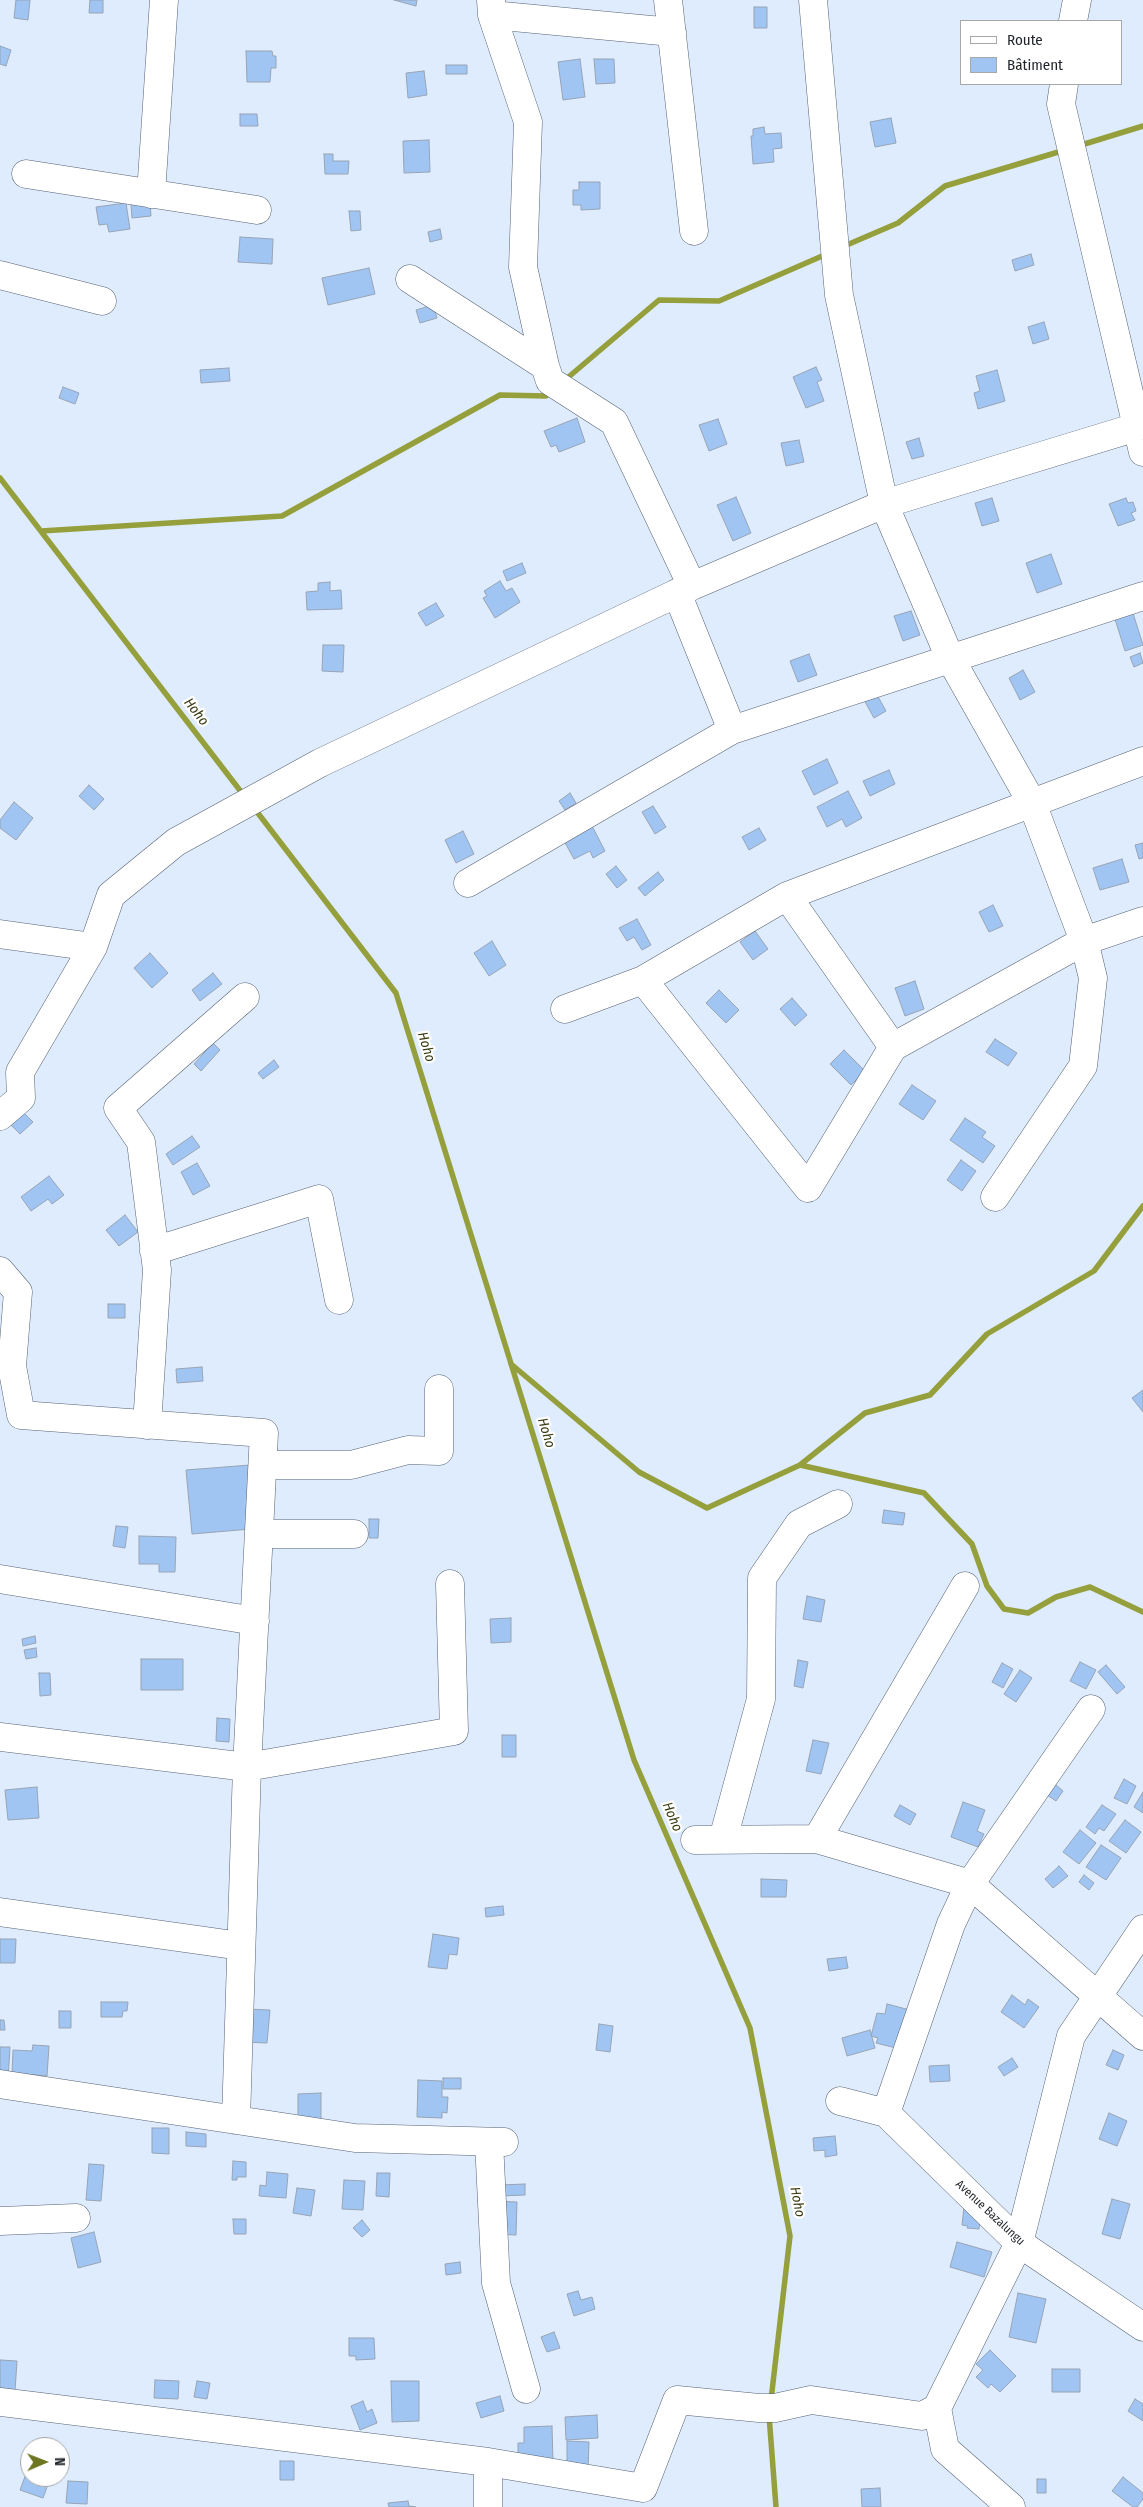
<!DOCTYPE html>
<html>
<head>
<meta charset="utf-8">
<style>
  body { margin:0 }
  #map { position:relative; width:1143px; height:2507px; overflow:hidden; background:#deecfe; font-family:"Fira Sans Condensed",sans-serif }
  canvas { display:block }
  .legend { position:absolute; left:960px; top:20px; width:162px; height:65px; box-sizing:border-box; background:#fff; border:1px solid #a5a7a9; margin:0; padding:6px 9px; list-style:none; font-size:15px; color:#1e2329 }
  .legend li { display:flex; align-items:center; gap:10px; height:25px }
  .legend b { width:25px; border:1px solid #a5a7a9 }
  .north { position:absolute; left:20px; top:2437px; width:50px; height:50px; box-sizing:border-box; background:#fff; border:1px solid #a5a7a9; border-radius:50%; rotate:89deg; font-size:14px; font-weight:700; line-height:20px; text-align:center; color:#1e2329 }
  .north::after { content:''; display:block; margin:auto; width:18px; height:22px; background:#6e7620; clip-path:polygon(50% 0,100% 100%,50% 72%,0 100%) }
</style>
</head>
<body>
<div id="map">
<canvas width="1143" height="2507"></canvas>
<ul class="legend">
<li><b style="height:6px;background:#fff"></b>Route</li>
<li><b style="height:14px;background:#a1c5f2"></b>Bâtiment</li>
</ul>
<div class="north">N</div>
</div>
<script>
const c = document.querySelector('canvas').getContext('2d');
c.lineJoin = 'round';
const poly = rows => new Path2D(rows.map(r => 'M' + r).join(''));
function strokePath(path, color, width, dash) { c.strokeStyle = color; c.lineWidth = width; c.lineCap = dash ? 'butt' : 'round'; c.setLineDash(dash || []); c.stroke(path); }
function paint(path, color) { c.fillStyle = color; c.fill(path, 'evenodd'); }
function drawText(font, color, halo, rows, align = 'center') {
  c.font = font + ' "Fira Sans Condensed",sans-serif'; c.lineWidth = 4.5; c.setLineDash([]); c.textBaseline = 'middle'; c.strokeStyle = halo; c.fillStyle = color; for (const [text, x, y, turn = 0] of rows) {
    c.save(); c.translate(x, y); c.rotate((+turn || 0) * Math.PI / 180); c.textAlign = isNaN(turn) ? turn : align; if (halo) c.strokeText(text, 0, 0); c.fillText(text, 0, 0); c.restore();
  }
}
strokePath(poly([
  [1078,146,1143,126],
  [842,247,898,223,945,186,1065,150],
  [565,380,659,300,719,301,829,253],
  [0,478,245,797],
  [41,531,282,516,500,395,546,396,552,391],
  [254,808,396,993,634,1760,750,2028,790,2236,771,2400],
  [511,1364,639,1472,707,1508,800,1465,865,1413,930,1395,987,1334,1094,1271,1143,1206],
  [800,1465,924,1493,972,1544,987,1586,1004,1609,1028,1613,1056,1597,1090,1587,1143,1612],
  [769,2415,776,2507]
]), '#959f3b', 5.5);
const building = poly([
  [16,0,30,0,28,20,14,18,16,0],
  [90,0,103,0,103,13,89,13,90,0],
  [394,0,417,0,416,6,394,0],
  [754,7,767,7,767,28,754,28,754,7],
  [0,46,11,50,6,66,0,64,0,46],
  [246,51,272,51,273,56,276,56,276,68,271,68,270,82,247,82,246,51],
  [580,59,585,97,563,100,558,62,580,59],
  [594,59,614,59,615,83,596,84,594,59],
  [446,65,467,65,467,74,446,74,446,65],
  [424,71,427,95,408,98,406,73,424,71],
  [240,114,257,114,258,126,240,126,240,114],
  [891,118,896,143,875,147,870,122,891,118],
  [764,127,765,134,781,133,782,148,773,149,774,162,753,164,751,136,753,136,753,129,764,127],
  [429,140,430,172,404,173,403,141,429,140],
  [324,154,333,154,333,161,349,161,348,174,325,174,324,154],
  [579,182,600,182,600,209,581,210,581,205,573,205,573,190,579,190,579,182],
  [149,189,151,216,132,218,130,191,149,189],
  [126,203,130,229,109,232,107,224,99,225,96,207,126,203],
  [349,211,360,211,361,230,351,231,349,211],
  [440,229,442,239,430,242,428,232,440,229],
  [240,237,273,239,272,264,238,262,240,237],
  [1031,254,1034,265,1015,271,1012,260,1031,254],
  [369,268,375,294,328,305,322,278,369,268],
  [433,305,437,318,420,323,416,310,433,305],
  [1044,322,1049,339,1033,344,1028,327,1044,322],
  [816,367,822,380,817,382,824,401,806,408,793,377,816,367],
  [229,368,230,381,201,383,200,370,229,368],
  [997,370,1005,401,978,409,974,393,980,391,976,376,997,370],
  [63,387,79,393,75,404,59,398,63,387],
  [577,418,585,442,559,452,556,445,551,447,544,431,577,418],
  [718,419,727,444,709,451,699,425,718,419],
  [919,438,924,456,912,459,906,442,919,438],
  [799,440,804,462,786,466,781,443,799,440],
  [736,497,751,533,733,541,717,505,736,497],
  [992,498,999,521,982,526,975,503,992,498],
  [1126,498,1128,503,1133,502,1136,511,1131,513,1135,520,1118,526,1109,504,1126,498],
  [1051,554,1062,584,1037,593,1026,563,1051,554],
  [522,563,526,573,507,581,503,571,522,563],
  [500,581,506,591,512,588,520,602,495,618,483,598,487,596,484,591,500,581],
  [330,582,330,591,341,590,342,609,307,610,306,592,318,591,318,583,330,582],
  [1127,594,1143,645,1125,651,1109,600,1127,594],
  [436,603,444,616,426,626,418,613,436,603],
  [911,611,920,635,903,641,894,616,911,611],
  [323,645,344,645,343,672,322,671,323,645],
  [1140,653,1143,663,1134,667,1130,657,1140,653],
  [809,654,817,675,798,682,790,661,809,654],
  [1023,670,1035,692,1020,700,1009,678,1023,670],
  [876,693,886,711,874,718,864,700,876,693],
  [827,759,838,783,814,795,802,771,827,759],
  [889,770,895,784,870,796,863,781,889,770],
  [89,785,104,799,94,810,79,796,89,785],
  [848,791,862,818,846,827,842,819,827,827,817,807,848,791],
  [570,793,576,803,565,810,559,801,570,793],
  [14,802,33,818,16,840,0,828,0,820,14,802],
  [653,806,666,827,655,834,642,812,653,806],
  [591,824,605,851,593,858,590,851,574,859,563,839,591,824],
  [759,828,766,840,749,850,742,837,759,828],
  [463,831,474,854,456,863,445,840,463,831],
  [1143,843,1143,858,1139,859,1135,845,1143,843],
  [1122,859,1129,882,1100,890,1093,868,1122,859],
  [616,866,627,880,617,888,606,874,616,866],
  [658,872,664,880,645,896,638,888,658,872],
  [993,905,1003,926,989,932,979,912,993,905],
  [637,919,651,945,642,950,634,937,627,941,619,928,637,919],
  [755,931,768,949,753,960,740,942,755,931],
  [492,941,506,965,489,976,474,953,492,941],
  [150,953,168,973,152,988,134,968,150,953],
  [213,973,222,984,200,1001,192,990,213,973],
  [915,981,924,1009,905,1016,895,988,915,981],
  [719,990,739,1010,726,1023,706,1003,719,990],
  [792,998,807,1015,795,1026,780,1009,792,998],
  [995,1039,1017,1053,1008,1066,986,1052,995,1039],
  [213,1043,220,1050,201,1071,194,1064,213,1043],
  [844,1050,865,1071,851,1085,830,1064,844,1050],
  [274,1060,279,1067,263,1079,258,1073,274,1060],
  [912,1085,936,1101,923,1120,899,1104,912,1085],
  [24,1113,33,1122,20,1134,11,1125,24,1113],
  [965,1118,986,1132,982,1137,995,1146,983,1163,950,1140,965,1118],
  [192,1136,200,1147,173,1165,166,1154,192,1136],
  [961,1160,976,1171,962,1191,947,1180,961,1160],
  [197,1163,210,1186,193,1195,181,1172,197,1163],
  [49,1176,64,1195,52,1204,48,1199,31,1211,21,1197,49,1176],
  [125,1215,138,1232,119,1246,106,1230,125,1215],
  [108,1304,125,1304,125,1318,108,1318,108,1304],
  [202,1367,203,1381,177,1383,176,1369,202,1367],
  [1143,1390,1143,1412,1132,1398,1143,1390],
  [250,1465,251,1529,192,1534,186,1470,250,1465],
  [884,1510,905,1513,903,1525,882,1523,884,1510],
  [369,1519,379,1519,378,1538,369,1538,369,1519],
  [116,1526,128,1527,125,1548,113,1546,116,1526],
  [139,1536,176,1537,175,1572,159,1572,159,1564,139,1564,139,1536],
  [807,1596,825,1600,821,1622,803,1619,807,1596],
  [511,1618,511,1642,491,1643,490,1619,511,1618],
  [35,1636,36,1643,23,1646,22,1639,35,1636],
  [36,1648,37,1657,26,1659,24,1650,36,1648],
  [141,1659,183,1659,183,1690,141,1690,141,1659],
  [798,1660,808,1662,803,1688,794,1686,798,1660],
  [1080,1662,1096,1670,1086,1689,1070,1681,1080,1662],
  [1002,1663,1013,1669,1003,1688,992,1682,1002,1663],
  [1106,1665,1125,1687,1117,1694,1098,1672,1106,1665],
  [1020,1670,1032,1678,1016,1702,1004,1694,1020,1670],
  [39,1673,50,1673,51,1695,40,1696,39,1673],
  [217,1718,230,1719,229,1742,216,1741,217,1718],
  [502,1735,516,1735,516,1757,502,1757,502,1735],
  [813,1740,829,1743,821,1774,806,1771,813,1740],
  [1124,1779,1136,1786,1127,1804,1114,1798,1124,1779],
  [1055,1784,1063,1791,1056,1801,1047,1795,1055,1784],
  [37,1787,39,1818,8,1820,5,1790,37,1787],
  [1143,1792,1143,1813,1134,1807,1143,1792],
  [963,1802,985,1810,977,1831,984,1834,978,1847,951,1837,963,1802],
  [900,1805,916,1814,910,1825,894,1816,900,1805],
  [1102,1805,1116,1814,1104,1831,1099,1828,1095,1834,1086,1827,1102,1805],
  [1125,1820,1141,1832,1126,1853,1109,1841,1125,1820],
  [1080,1830,1096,1843,1079,1864,1063,1852,1080,1830],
  [1101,1845,1121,1858,1106,1880,1086,1867,1101,1845],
  [1059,1866,1068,1876,1053,1888,1045,1879,1059,1866],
  [1084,1875,1094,1883,1089,1890,1079,1882,1084,1875],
  [761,1879,787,1880,786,1897,761,1897,761,1879],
  [503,1906,504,1915,486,1917,485,1908,503,1906],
  [433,1934,459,1938,457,1955,449,1954,447,1969,428,1967,433,1934],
  [0,1939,16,1939,15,1963,0,1963,0,1939],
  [846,1957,848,1968,829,1971,827,1959,846,1957],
  [1012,1995,1025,2005,1028,1999,1039,2007,1024,2028,1001,2012,1012,1995],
  [101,2002,128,2002,127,2011,123,2011,122,2017,101,2017,101,2002],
  [887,2004,910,2010,900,2049,876,2043,878,2038,871,2036,877,2013,885,2014,887,2004],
  [247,2009,270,2010,267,2043,244,2042,247,2009],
  [59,2011,71,2011,71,2028,59,2028,59,2011],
  [0,2020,4,2020,5,2030,0,2030,0,2020],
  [599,2024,613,2026,610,2052,596,2050,599,2024],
  [870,2030,875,2048,847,2056,842,2038,870,2030],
  [33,2045,49,2046,47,2076,12,2073,13,2050,32,2051,33,2045],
  [0,2047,10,2047,8,2079,0,2078,0,2047],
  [1113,2050,1124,2055,1118,2070,1106,2065,1113,2050],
  [1012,2058,1018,2067,1004,2076,998,2067,1012,2058],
  [949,2065,950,2081,930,2082,929,2066,949,2065],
  [443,2078,461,2078,461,2089,443,2089,443,2078],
  [418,2080,442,2081,442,2097,448,2097,447,2113,442,2112,442,2118,417,2117,418,2080],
  [321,2093,321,2121,298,2121,298,2094,321,2093],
  [1109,2113,1127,2121,1117,2146,1099,2139,1109,2113],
  [152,2128,169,2128,169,2154,152,2153,152,2128],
  [186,2132,206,2134,206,2147,186,2146,186,2132],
  [835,2136,837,2155,825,2157,825,2150,814,2151,813,2138,835,2136],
  [233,2161,246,2162,246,2177,237,2177,237,2180,232,2180,233,2161],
  [89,2164,104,2165,101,2201,86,2200,89,2164],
  [267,2172,288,2174,286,2198,259,2196,260,2185,266,2186,267,2172],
  [377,2173,390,2173,389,2197,376,2196,377,2173],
  [344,2180,365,2181,363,2210,342,2209,344,2180],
  [525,2184,525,2195,501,2196,500,2185,525,2184],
  [297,2188,315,2190,311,2216,293,2213,297,2188],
  [1112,2199,1130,2204,1120,2239,1102,2234,1112,2199],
  [494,2201,517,2202,516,2235,493,2234,494,2201],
  [964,2207,981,2208,979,2229,967,2228,968,2226,962,2225,964,2207],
  [233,2219,246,2219,246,2234,234,2234,233,2219],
  [362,2220,370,2230,362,2237,353,2228,362,2220],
  [94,2232,101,2262,78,2268,71,2238,94,2232],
  [957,2242,992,2252,984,2277,950,2267,957,2242],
  [460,2262,461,2273,446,2275,445,2264,460,2262],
  [578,2291,581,2300,592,2297,595,2309,574,2316,567,2294,578,2291],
  [1018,2293,1046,2299,1036,2343,1009,2337,1018,2293],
  [554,2332,560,2348,547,2352,541,2337,554,2332],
  [349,2338,374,2338,375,2359,356,2360,356,2356,349,2356,349,2338],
  [990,2350,1016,2376,1000,2392,991,2384,988,2388,976,2377,983,2370,976,2364,990,2350],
  [0,2360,17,2361,15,2391,0,2391,0,2360],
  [1052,2369,1080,2369,1080,2392,1052,2392,1052,2369],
  [155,2380,179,2381,178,2399,154,2398,155,2380],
  [197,2381,210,2383,207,2399,194,2397,197,2381],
  [391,2381,419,2381,419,2421,392,2422,391,2381],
  [500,2396,504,2411,481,2418,476,2403,500,2396],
  [1135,2399,1143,2404,1143,2421,1128,2411,1135,2399],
  [363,2401,367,2412,372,2409,377,2423,360,2430,351,2406,363,2401],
  [597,2415,598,2438,566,2440,565,2417,597,2415],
  [552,2426,553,2461,518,2462,518,2443,524,2443,524,2427,552,2426],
  [567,2441,589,2442,588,2470,567,2470,567,2441],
  [280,2461,294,2461,294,2480,280,2480,280,2461],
  [27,2471,30,2472,30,2477,50,2479,43,2498,20,2490,27,2471],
  [1123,2477,1143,2493,1143,2499,1137,2507,1133,2507,1112,2491,1123,2477],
  [1037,2479,1046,2479,1046,2493,1037,2493,1037,2479],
  [68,2481,88,2482,87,2504,66,2503,68,2481],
  [880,2488,881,2507,862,2507,861,2489,880,2488],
  [408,2501,409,2506,416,2507,389,2507,388,2503,408,2501]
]);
paint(building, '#a1c5f2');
strokePath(building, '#97a4b5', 1);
const minor = poly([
  [491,0,492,15,528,122,523,267,545,366,550,381,614,422,692,586],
  [668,0,694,231],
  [813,0,839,295,884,504,950,658,1032,803,1084,941,1093,978,1083,1066,995,1197],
  [492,15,672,32],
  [1073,21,1077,0],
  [1064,84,1061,104,1143,452],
  [26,174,257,210],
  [151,194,164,0],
  [0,275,102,301],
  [410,279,545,366],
  [677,593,732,730],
  [468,883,732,730,1143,596],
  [787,896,893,1047],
  [0,934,93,947,111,895,176,842,320,763,692,586,884,504,1143,425],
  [643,980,808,1188,893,1047,1084,941,1143,921],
  [565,1009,643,980,787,896,1143,761],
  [0,1116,21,1098,20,1072,93,947],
  [154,1251,319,1199,339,1300],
  [0,1271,18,1292,12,1366,21,1415,264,1433,247,1767,236,2120],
  [147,1425,157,1270,141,1142,118,1108,245,997],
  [263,1465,351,1465,408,1450,439,1451,439,1389],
  [259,1534,354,1534],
  [0,1579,255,1621],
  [0,1737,247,1767,454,1731,450,1584],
  [723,1839,761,1699,762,1578,799,1524,838,1504],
  [817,1839,965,1586],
  [695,1840,817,1839,970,1884,1143,2036],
  [0,1912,241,1946],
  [0,2084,355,2138,504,2142],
  [840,2101,886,2113,1019,2243,1143,2327],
  [886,2113,951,1924,970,1884,1091,1709],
  [489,2142,496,2283,526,2389],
  [0,2221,76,2218],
  [0,2402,488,2462,643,2488,677,2400,759,2408,775,2408,811,2400,922,2416,937,2408,1019,2243,1071,2036,1143,1929],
  [937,2408,945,2449,1011,2507],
  [488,2462,488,2507]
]);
strokePath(minor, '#566272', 29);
strokePath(minor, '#fff', 28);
drawText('12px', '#1e2329', '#fff', [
  ["Avenue Bazalungu",990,2213,43]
]);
drawText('italic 14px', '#393d13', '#fff', [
  ["Hoho",196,712,52],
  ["Hoho",426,1047,73],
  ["Hoho",546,1433,73],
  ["Hoho",672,1817,67],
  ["Hoho",797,2202,79]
]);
</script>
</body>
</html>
